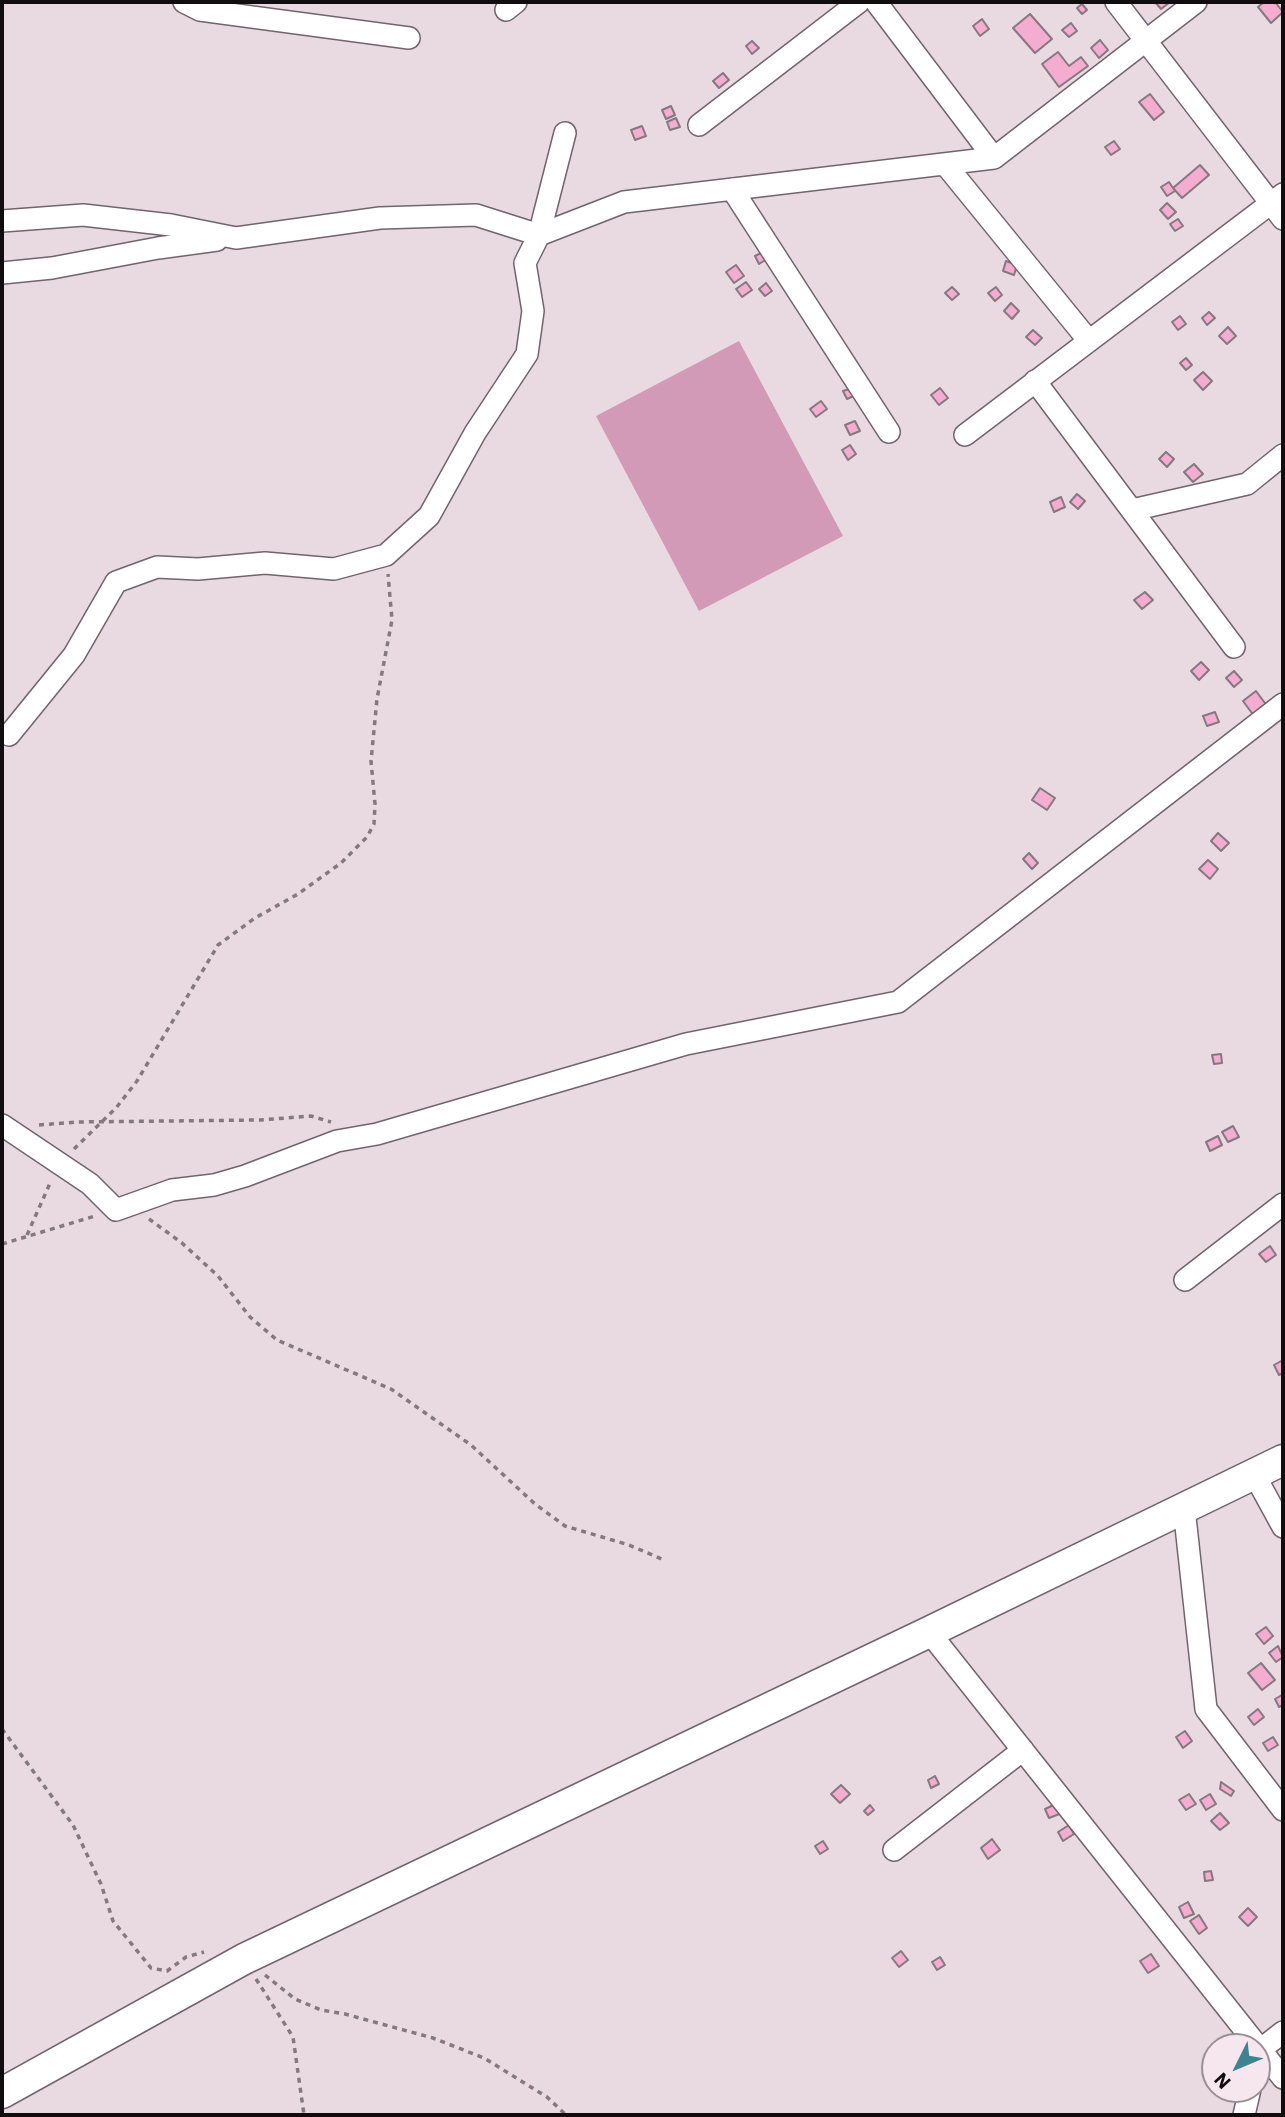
<!DOCTYPE html>
<html>
<head>
<meta charset="utf-8">
<style>
  body { margin:0 }
  #map { position:relative; width:1285px; height:2117px; overflow:hidden; background:#e9dae1; font-family:"IBM Plex Sans",sans-serif }
  canvas { display:block }
  .frame { position:absolute; inset:0; border:4px solid #110c0e; pointer-events:none }
  .north { position:absolute; left:1201px; top:2033px; width:70px; height:70px; box-sizing:border-box; background:#f6e7ee; border:2px solid #9a8f94; border-radius:50%; rotate:227deg; font-size:19px; font-weight:700; line-height:28px; text-align:center; color:#110c0e }
  .north::after { content:''; display:block; margin:auto; width:24px; height:32px; background:#3e8391; clip-path:polygon(50% 0,100% 100%,50% 72%,0 100%) }
</style>
</head>
<body>
<div id="map">
<canvas width="1285" height="2117"></canvas>
<div class="frame"></div>
<div class="north">N</div>
</div>
<script>
const c = document.querySelector('canvas').getContext('2d');
c.lineJoin = 'round';
function paint(path, color) { c.fillStyle = color; c.fill(path, 'evenodd'); }
const poly = rows => new Path2D(rows.map(r => 'M' + r).join(''));
function strokePath(path, color, width, dash) { c.strokeStyle = color; c.lineWidth = width; c.lineCap = dash ? 'butt' : 'round'; c.setLineDash(dash || []); c.stroke(path); }
paint(poly([
  [739,341,843,536,699,611,596,416]
]), '#d29ab6');
const building = poly([
  [1155,2,1170,2,1161,9,1155,2],
  [1264,2,1275,2,1283,12,1271,23,1258,7,1264,2],
  [1082,4,1087,10,1082,14,1077,8,1082,4],
  [1030,14,1052,39,1035,53,1013,28,1030,14],
  [982,19,989,29,980,36,973,26,982,19],
  [1071,23,1077,31,1069,37,1062,30,1071,23],
  [1100,40,1108,50,1099,58,1091,48,1100,40],
  [752,41,759,48,752,54,746,46,752,41],
  [1058,52,1069,66,1081,57,1088,66,1059,87,1042,64,1058,52],
  [723,73,729,80,719,88,713,81,723,73],
  [1150,94,1164,112,1154,120,1139,102,1150,94],
  [671,106,675,115,666,119,662,110,671,106],
  [676,118,680,127,670,130,667,122,676,118],
  [642,126,646,136,635,140,631,130,642,126],
  [1114,141,1120,149,1111,155,1105,147,1114,141],
  [1200,165,1209,175,1182,198,1173,188,1200,165],
  [1169,182,1175,191,1167,196,1161,187,1169,182],
  [1167,203,1176,212,1168,219,1160,210,1167,203],
  [1178,219,1183,226,1175,231,1170,224,1178,219],
  [763,252,767,259,759,264,755,256,763,252],
  [1006,261,1017,265,1014,275,1003,271,1006,261],
  [736,265,744,276,734,283,726,272,736,265],
  [746,282,752,290,742,297,736,289,746,282],
  [766,283,772,291,765,296,759,289,766,283],
  [952,287,959,294,952,300,945,293,952,287],
  [996,287,1002,295,995,301,988,293,996,287],
  [1011,303,1019,311,1012,319,1004,311,1011,303],
  [1209,312,1215,318,1207,325,1202,318,1209,312],
  [1180,316,1186,324,1178,330,1172,322,1180,316],
  [1228,327,1236,336,1227,344,1219,336,1228,327],
  [1033,330,1042,338,1035,345,1026,337,1033,330],
  [1186,358,1192,365,1186,370,1180,363,1186,358],
  [1203,372,1212,381,1203,390,1194,380,1203,372],
  [852,388,856,395,847,399,843,391,852,388],
  [940,388,948,398,939,405,931,395,940,388],
  [821,401,827,409,816,417,810,409,821,401],
  [855,421,860,431,850,435,845,425,855,421],
  [850,445,856,454,848,460,842,450,850,445],
  [1166,452,1174,459,1167,467,1159,459,1166,452],
  [1194,464,1203,474,1193,482,1184,472,1194,464],
  [1077,494,1085,501,1078,509,1070,502,1077,494],
  [1061,497,1065,507,1054,512,1050,502,1061,497],
  [1145,592,1153,600,1142,609,1134,600,1145,592],
  [1201,662,1209,670,1199,680,1191,671,1201,662],
  [1234,671,1242,680,1234,687,1226,678,1234,671],
  [1256,691,1270,710,1257,720,1243,701,1256,691],
  [1215,712,1219,722,1207,726,1203,716,1215,712],
  [1040,788,1055,798,1047,810,1032,800,1040,788],
  [1218,833,1229,843,1221,851,1211,841,1218,833],
  [1029,853,1038,863,1032,869,1023,859,1029,853],
  [1208,860,1218,869,1210,879,1199,869,1208,860],
  [1221,1054,1222,1063,1214,1064,1212,1055,1221,1054],
  [1233,1126,1239,1137,1228,1142,1222,1132,1233,1126],
  [1218,1136,1222,1145,1210,1151,1206,1142,1218,1136],
  [1270,1246,1276,1255,1266,1262,1259,1254,1270,1246],
  [1283,1360,1283,1373,1279,1375,1274,1365,1283,1360],
  [1266,1627,1273,1636,1264,1644,1256,1634,1266,1627],
  [1278,1646,1283,1657,1276,1662,1269,1653,1278,1646],
  [1261,1663,1275,1680,1262,1690,1248,1673,1261,1663],
  [1282,1695,1283,1705,1279,1707,1275,1699,1282,1695],
  [1258,1709,1264,1717,1254,1725,1248,1717,1258,1709],
  [1185,1731,1192,1741,1183,1748,1176,1737,1185,1731],
  [1273,1737,1278,1745,1268,1751,1263,1743,1273,1737],
  [935,1776,939,1784,931,1788,928,1780,935,1776],
  [1221,1782,1234,1791,1231,1796,1220,1789,1221,1782],
  [841,1785,850,1794,840,1803,831,1794,841,1785],
  [1189,1794,1196,1804,1186,1810,1179,1800,1189,1794],
  [1210,1794,1216,1804,1206,1810,1200,1800,1210,1794],
  [1058,1803,1062,1813,1049,1818,1045,1809,1058,1803],
  [870,1805,874,1810,868,1815,864,1811,870,1805],
  [1220,1813,1229,1823,1220,1830,1211,1821,1220,1813],
  [1069,1825,1074,1834,1063,1841,1058,1832,1069,1825],
  [992,1839,1000,1850,988,1859,981,1848,992,1839],
  [823,1841,828,1849,820,1854,815,1846,823,1841],
  [1211,1871,1213,1880,1205,1881,1204,1872,1211,1871],
  [1188,1902,1194,1914,1184,1918,1179,1907,1188,1902],
  [1248,1908,1257,1917,1248,1926,1239,1917,1248,1908],
  [1199,1915,1207,1928,1199,1934,1190,1921,1199,1915],
  [901,1951,908,1960,899,1967,892,1958,901,1951],
  [1151,1954,1159,1966,1148,1973,1140,1961,1151,1954],
  [940,1957,945,1965,937,1970,932,1962,940,1957]
]);
paint(building, '#f4acd0');
strokePath(building, '#85787e', 2);
const street = poly([
  [184,2,200,10,409,38],
  [876,2,994,158],
  [1116,2,1283,219],
  [506,10,516,2],
  [699,125,859,2],
  [945,164,1089,341],
  [732,189,889,432],
  [2,221,83,215,171,225,236,238,380,218,476,215,539,235,624,202,994,158,1196,2],
  [2,273,52,268,158,248,217,240],
  [1035,381,1234,647],
  [965,435,1283,194],
  [1132,510,1247,484,1283,455],
  [9,735,74,655,116,582,157,567,198,569,265,563,334,569,386,555,429,516,475,433,527,354,533,311,525,263,539,235,565,133],
  [2,1125,90,1184,116,1210,172,1190,214,1185,245,1176,337,1141,377,1134,686,1044,898,1002,1283,704],
  [1185,1280,1283,1204],
  [1254,1474,1283,1527],
  [1184,1508,1206,1709,1283,1810],
  [929,1632,1283,2078],
  [894,1850,1023,1750],
  [1258,2061,1260,2050,1283,2032],
  [1244,2115,1250,2089]
]);
const secondary = poly([
  [2,2093,244,1959,929,1632,1283,1460]
]);
strokePath(street, '#71646a', 24);
strokePath(secondary, '#71646a', 33);
strokePath(poly([
  [39,1125,77,1122,260,1120,311,1116,331,1122],
  [74,1149,116,1108,137,1081,218,945,255,918,298,894,341,863,367,837,374,824,375,804,371,761,377,699,392,620,388,574],
  [149,1219,182,1243,218,1276,250,1317,277,1340,391,1389,471,1445,535,1504,565,1526,629,1545,664,1560],
  [27,1235,51,1181],
  [2,1244,95,1216],
  [2,1729,73,1825,101,1884,113,1921,151,1968,167,1971,186,1957,204,1952],
  [265,1975,295,1999,321,2010,345,2014,433,2038,484,2058,547,2097,566,2115],
  [256,1979,293,2037,304,2115]
]), '#847a7e', 3.5, [5, 5]);
strokePath(street, '#fff', 21);
strokePath(secondary, '#fff', 30);
</script>
</body>
</html>
